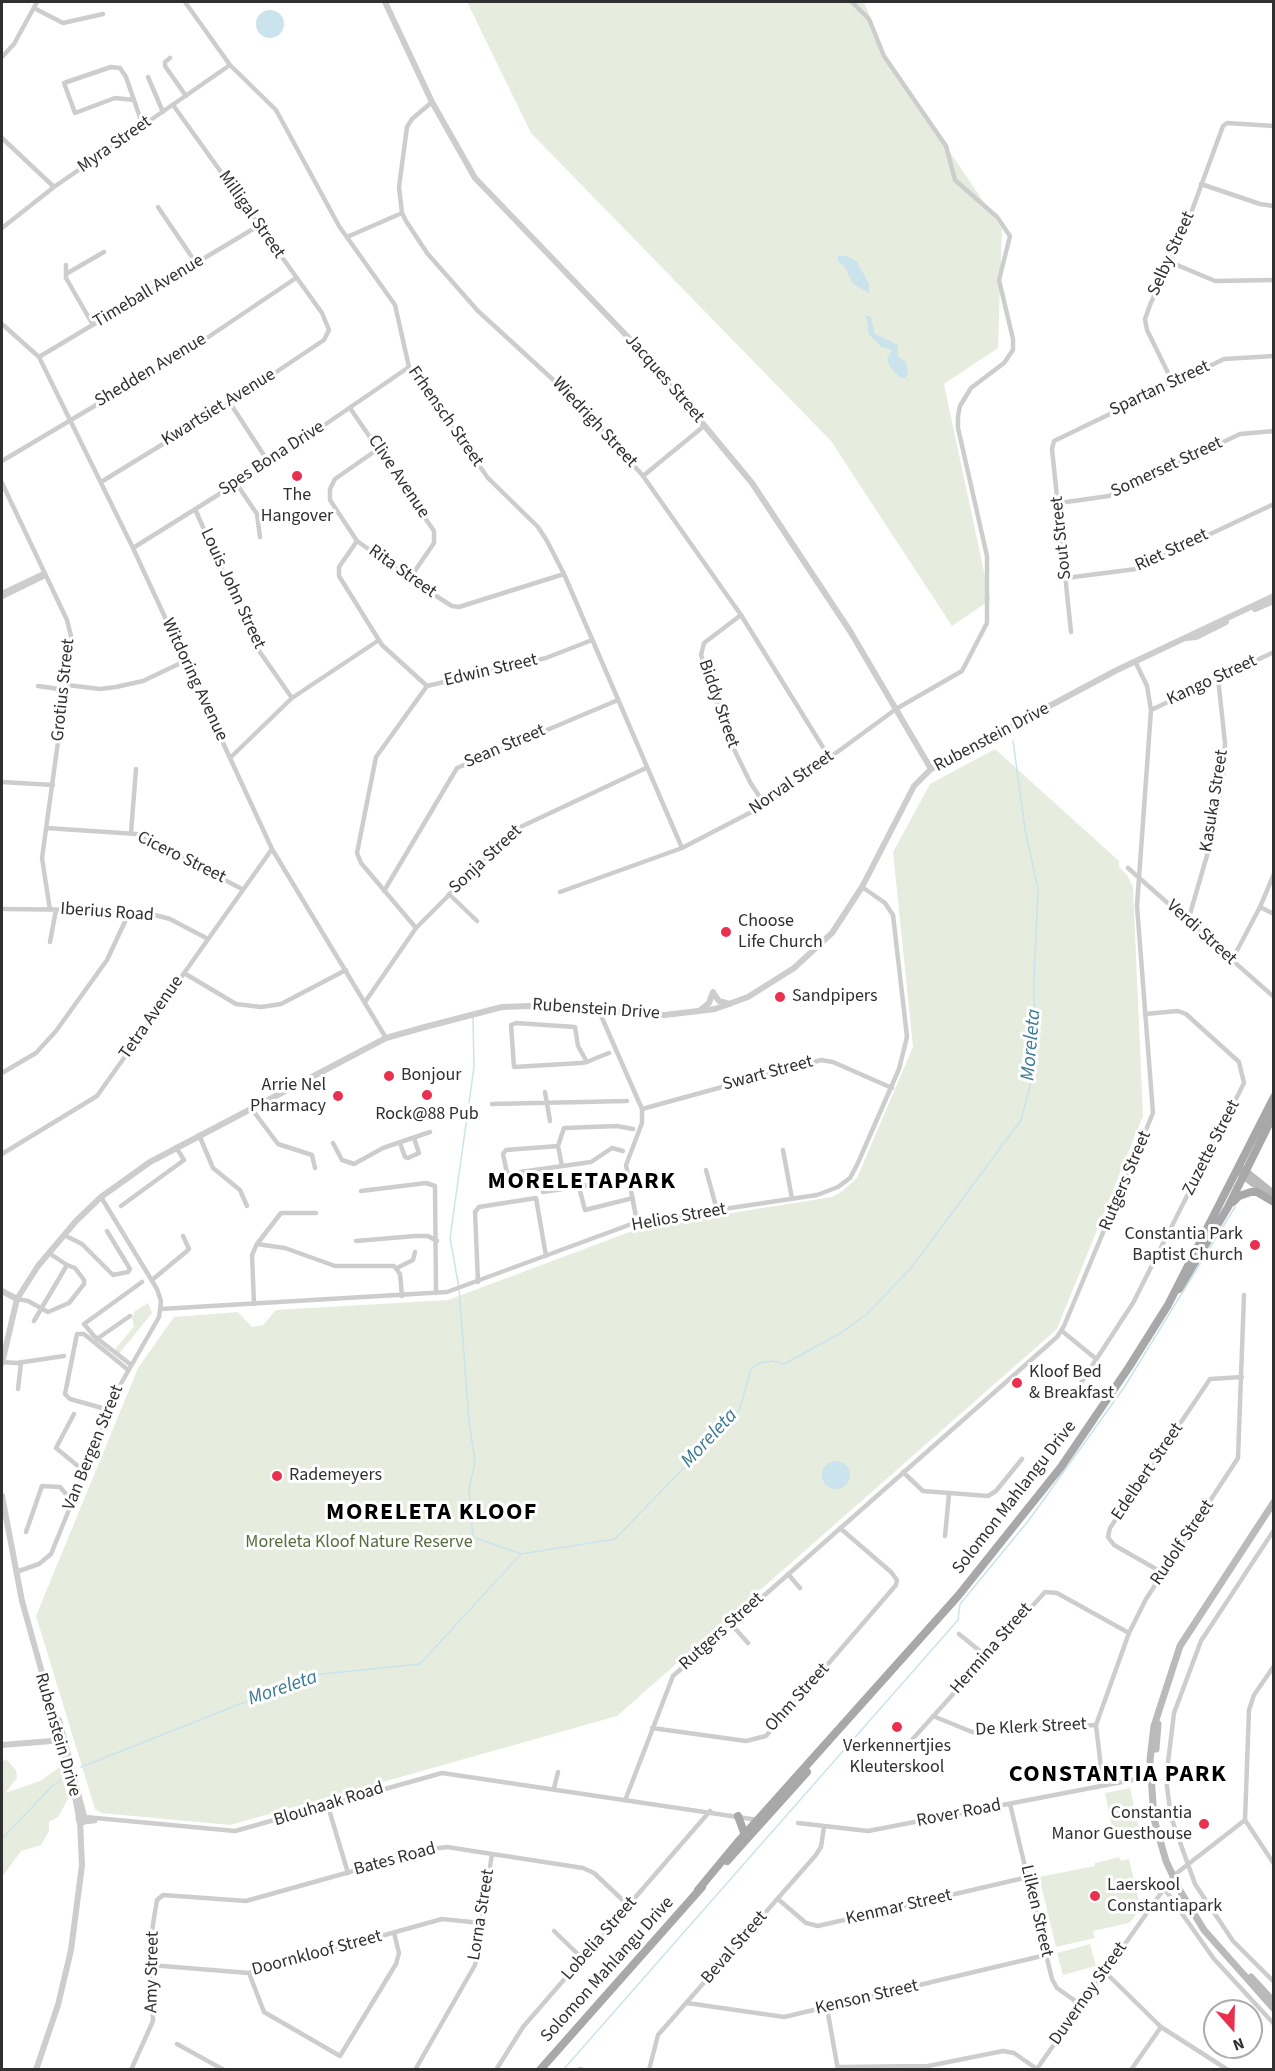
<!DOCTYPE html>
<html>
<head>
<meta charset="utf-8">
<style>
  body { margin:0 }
  #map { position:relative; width:1275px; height:2071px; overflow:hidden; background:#fff; font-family:"Source Sans 3",sans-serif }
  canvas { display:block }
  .frame { position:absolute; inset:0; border:3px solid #303030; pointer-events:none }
  .north { position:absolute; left:1203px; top:1999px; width:60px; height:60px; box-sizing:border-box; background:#fff; border:2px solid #acacac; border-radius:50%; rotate:160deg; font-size:16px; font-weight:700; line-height:24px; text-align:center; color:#303030 }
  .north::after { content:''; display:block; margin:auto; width:21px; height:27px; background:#e9304e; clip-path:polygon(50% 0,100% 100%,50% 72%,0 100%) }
</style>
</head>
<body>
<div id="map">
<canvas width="1275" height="2071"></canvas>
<div class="frame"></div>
<div class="north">N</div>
</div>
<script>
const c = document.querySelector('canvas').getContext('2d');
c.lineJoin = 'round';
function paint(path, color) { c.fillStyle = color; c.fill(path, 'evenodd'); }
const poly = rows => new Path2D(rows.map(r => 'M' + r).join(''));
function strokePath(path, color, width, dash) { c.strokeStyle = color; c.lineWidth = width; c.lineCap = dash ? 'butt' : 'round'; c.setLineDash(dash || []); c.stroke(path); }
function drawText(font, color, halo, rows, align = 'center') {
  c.font = font + ' "Source Sans 3",sans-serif'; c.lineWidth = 6; c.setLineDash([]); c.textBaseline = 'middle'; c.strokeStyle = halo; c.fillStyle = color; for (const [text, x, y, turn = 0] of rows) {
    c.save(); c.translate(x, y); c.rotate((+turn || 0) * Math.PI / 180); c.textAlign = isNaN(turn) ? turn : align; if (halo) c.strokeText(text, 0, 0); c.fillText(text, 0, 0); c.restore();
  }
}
paint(poly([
  [467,2,864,2,887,59,1002,229,998,348,944,384,990,600,952,626,831,441,531,133],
  [995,749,1119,861,1119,867,1127,875,1133,887,1143,1116,1057,1329,617,1716,230,1825,101,1813,95,1809,36,1616,138,1368,174,1317,238,1312,252,1327,263,1325,276,1310,448,1300,643,1227,832,1197,841,1192,857,1178,913,1047,893,852,930,784],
  [148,1303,152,1313,118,1355,114,1351,134,1326,132,1319,135,1311],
  [6,1759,16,1770,17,1778,5,1793,40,1781,60,1767,68,1799,58,1817,49,1822,49,1831,41,1845,21,1851,2,1877,2,1762],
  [1130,1788,1140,1835,1115,1841,1105,1793],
  [1119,1857,1121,1861,1129,1859,1141,1909,1129,1923,1093,1931,1095,1938,1056,1947,1039,1877,1095,1866,1095,1863],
  [1090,1944,1096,1966,1063,1975,1057,1953]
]), '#e7edde');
paint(poly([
  '256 24a14 14 0 1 1 28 0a14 14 0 1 1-28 0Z',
  [838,256,847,256,857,262,869,284,869,293,853,284,846,269,838,261],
  [866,315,871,317,875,334,898,345,898,357,905,361,907,366,908,373,905,378,899,377,889,365,887,358,892,350,882,347,869,335],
  '822 1475a14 14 0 1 1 28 0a14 14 0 1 1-28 0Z'
]), '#cae3ed');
strokePath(poly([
  [473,1017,474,1067,450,1238,459,1288,469,1421,475,1462,469,1489,473,1537,521,1554],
  [81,1767,313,1675,420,1664,521,1554,615,1539,739,1411,751,1369,759,1363,772,1361,784,1364,841,1333,867,1314,911,1268,1021,1120,1035,1067,1034,978,1038,889,1025,829,1013,741],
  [2,1839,52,1786,64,1778],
  [563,2070,958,1620,960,1604,1029,1520,1123,1389,1235,1207]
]), '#cae3ed', 1.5);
strokePath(poly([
  [185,2,230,65,276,110,339,226,395,305,409,367,488,478,538,527,547,541,564,574,682,848],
  [34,8,63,23,103,14],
  [2,57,14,44,37,2],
  [170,58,165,62,165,66,186,96],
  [148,77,163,112],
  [134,100,115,98,75,113,64,83,111,67,120,68,126,77,143,126],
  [432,102,412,119,407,127,399,187,402,213,406,221,427,253,478,311,584,408,643,476,741,615,829,757],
  [2,138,54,187],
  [1201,184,1260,204,1274,206],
  [158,207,196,263],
  [2,228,54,187,230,65],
  [347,237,402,213],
  [1170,262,1215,281,1274,280],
  [66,265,66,278,93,325],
  [66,274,104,252],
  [2,324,39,357,133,548,272,849,386,1038],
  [39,357,258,226],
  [1173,383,1147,330,1145,319,1150,305,1187,224,1223,126,1227,123,1274,126],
  [230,403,269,463],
  [350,408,434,531,434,543,410,578],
  [378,449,335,479,330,489,330,500,357,541,425,589,452,606,459,607,564,574],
  [2,461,192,348,296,278],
  [643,476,704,426],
  [101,482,230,403,324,340,329,330,322,313,173,105],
  [2,483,67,620,72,640,42,858,50,910],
  [236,483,257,514,260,537],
  [1059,503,1109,496,1240,434,1274,431],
  [195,509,255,645,292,698],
  [357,541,339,567,339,576,382,645,427,686,546,658,592,640],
  [133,548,269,463,409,367],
  [1066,578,1136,569,1274,504],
  [4,592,44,573],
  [2,597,45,576],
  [741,615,704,643,701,655,728,737,750,782,765,805],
  [1071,632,1052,449,1054,441,1224,359,1274,356],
  [67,685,100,689,116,687,143,681,185,661],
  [38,686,66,690],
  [1151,710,1274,652],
  [230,758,292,698,379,640],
  [2,782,53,785],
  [46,828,137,834,242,889],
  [131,833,136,769],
  [1128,868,1274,997],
  [384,891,457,768,618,700],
  [560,892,682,848,765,805,896,709,962,671,987,623,987,556,958,428,958,416,960,406,971,388,1004,363,1013,350,1013,339,999,280,1010,236,997,217,955,180,946,146,884,56,869,19,852,2],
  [449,894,477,921],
  [1260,907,1274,914],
  [2,909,92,910,155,915,170,919,208,939],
  [1188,921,1210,845,1224,771,1225,743,1218,678],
  [416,928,361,863,357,853,376,757,427,686],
  [50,942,56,910],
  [1232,960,1260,907,1274,874],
  [184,973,236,1004,261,1007,281,1004,346,970],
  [365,1002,416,928,514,830,646,768],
  [599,1011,642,1109,642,1123,626,1165,637,1222],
  [587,1062,578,1046,575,1027,516,1023,511,1025,514,1067,581,1063,587,1062,594,1059,609,1053],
  [2,1073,36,1053,56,1031,107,960,129,913],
  [545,1092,550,1121],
  [492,1104,627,1101],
  [251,1108,278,1144,312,1155,315,1168],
  [642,1109,821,1060,833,1062,892,1088],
  [199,1135,213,1168,240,1190,247,1206],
  [333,1143,342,1160,354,1164,383,1148,430,1132],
  [400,1143,405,1157,408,1158,419,1153,414,1138],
  [783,1150,792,1199],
  [2,1154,97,1096,272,849],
  [562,1166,558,1146,564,1128,617,1126,633,1129],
  [706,1170,717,1210],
  [507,1173,503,1154,506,1150,558,1146],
  [499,1175,591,1162,612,1148,623,1151],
  [579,1187,585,1210,633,1198],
  [361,1191,426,1183,435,1186,436,1293],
  [543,1192,615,1181],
  [121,1206,184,1160,176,1147],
  [64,1235,82,1244,113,1275,128,1272,130,1269,107,1231],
  [356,1241,415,1236,428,1236,437,1241],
  [257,1244,285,1248,335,1266,394,1266,400,1274,402,1296],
  [397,1268,413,1260,415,1252],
  [152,1280,187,1251,189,1249,183,1236],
  [478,1282,475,1212,479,1207,536,1198,546,1256],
  [17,1299,28,1301,48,1312,69,1303,84,1284,84,1280,75,1268,67,1265,49,1253],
  [254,1304,252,1255,257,1244,281,1213,316,1213],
  [161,1309,447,1292,637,1222,817,1195,838,1187,850,1178,857,1165,899,1069,907,1037,893,915,885,903,862,887],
  [34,1321,67,1265],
  [1062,1331,1095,1358],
  [97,1339,130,1316],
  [2,1362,17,1363,64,1356],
  [130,1364,94,1336,84,1324,142,1282],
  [18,1389,21,1362],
  [1075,1392,1133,1303,1244,1083,1239,1062,1186,1014,1178,1011,1145,1014],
  [109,1410,70,1399,65,1394,77,1334,84,1334,127,1369],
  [74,1414,56,1448,84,1471],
  [903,1472,923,1491,988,1496,996,1491,1022,1459],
  [1274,1530,1201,1641,1174,1713,1166,1779,1171,1817,1195,1884,1233,1941,1274,1982],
  [26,1532,42,1486,60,1487,72,1501],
  [945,1536,949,1494],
  [16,1572,39,1564,51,1554,119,1387,159,1317,161,1301,157,1289,101,1197],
  [1163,1573,1114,1545,1108,1537,1110,1528,1210,1379,1242,1377],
  [788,1574,800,1588],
  [731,1624,748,1643],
  [959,1634,986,1656],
  [1274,1666,1254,1695,1249,1710,1245,1820,1274,1864],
  [933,1716,972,1732,1096,1725],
  [652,1728,746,1741,766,1736,896,1585,897,1580,891,1572,840,1528],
  [901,1752,1045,1592,1057,1593,1129,1633],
  [1103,1785,1096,1725,1129,1633,1146,1599,1238,1458,1244,1295],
  [554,1788,558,1772],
  [626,1798,673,1676,1057,1337,1064,1326,1153,1113,1137,906,1151,710,1147,686,1135,661],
  [1010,1804,1052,1979,1057,1988,1081,2005],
  [330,1813,348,1873],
  [85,1817,235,1831,442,1773,758,1820],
  [85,1822,95,1821],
  [798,1823,868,1831,1153,1776],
  [1164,1888,1214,1959,1274,2024],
  [778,1899,806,1923,818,1926,1028,1877],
  [554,1931,583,1959],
  [150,1965,249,1973,442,1919,481,1923],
  [1105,1972,1161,2027,1228,2070],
  [249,1973,264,2012,340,2056,396,1964,399,1953,394,1933],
  [687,2003,784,2017,1046,1955],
  [827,2008,838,2070],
  [177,2044,224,2070],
  [839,2067,928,2066,1003,2051,1014,2053,1037,2069],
  [580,2069,583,2070],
  [131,2070,153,2021,150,1973,153,1924,157,1900,163,1895,246,1901,432,1849,447,1847,583,1868,594,1873,629,1906],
  [415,2070,475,1965,492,1854],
  [496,2070,523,2027,710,1811],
  [649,2070,658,2035,815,1856,821,1847,824,1827],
  [1036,2070,1173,1876,1245,1820],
  [1131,2070,1161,2027]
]), '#cdcdcd', 4.5);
strokePath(poly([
  [385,2,432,102,475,178,650,360,752,483,850,631,931,769],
  [1255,609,1274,601],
  [1186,638,1196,637,1226,622],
  [714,994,719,1001,730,1004],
  [699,1011,709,1003,713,992],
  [2,1291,17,1299],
  [2,1363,17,1299,38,1266,76,1221,101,1197,150,1162,386,1038,425,1027,502,1007,529,1006,665,1015,715,1009,748,997,794,968,832,933,862,887,914,786,931,769,1117,670,1274,596],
  [2,1496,22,1601,72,1780,79,1818],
  [59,1720,84,1816],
  [2,1745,64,1740],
  '78.5 1819a3.5 3.5 0 1 1 7 0a3.5 3.5 0 1 1-7 0Z',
  [36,2070,58,2005,71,1950,82,1865,80,1821]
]), '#cdcdcd', 6);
strokePath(poly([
  [1243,1169,1274,1194],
  [1241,1174,1272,1198],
  [1274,1502,1180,1646,1154,1726,1150,1760,1154,1819,1166,1861,1179,1889,1204,1930,1274,2009],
  [1156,1749,1158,1724],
  [1251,1977,1274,2002]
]), '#bababa', 7);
strokePath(poly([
  [1233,1202,1239,1196,1251,1192,1257,1192,1274,1202],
  [1179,1289,1228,1207,1274,1114],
  [738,1816,745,1835],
  [727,1861,807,1772],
  [698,1890,737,1843,958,1596,1061,1467,1129,1367,1168,1305,1274,1097],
  [540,2070,702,1887]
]), '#a8a8a8', 8);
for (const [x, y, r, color] of [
  [297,476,6,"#e9304e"],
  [726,932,6,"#e9304e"],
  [780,997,6,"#e9304e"],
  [389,1076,6,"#e9304e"],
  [427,1095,6,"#e9304e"],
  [338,1096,6,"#e9304e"],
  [1255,1245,6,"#e9304e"],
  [1017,1383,6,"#e9304e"],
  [277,1476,6,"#e9304e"],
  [897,1727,6,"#e9304e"],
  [1204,1824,6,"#e9304e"],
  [1095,1896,6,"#e9304e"]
]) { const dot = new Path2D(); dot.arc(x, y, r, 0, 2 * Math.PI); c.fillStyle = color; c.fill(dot); strokePath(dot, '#fff', 2); }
drawText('18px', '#303030', '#fff', [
  ["Myra Street",115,145,-35],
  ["Milligal Street",251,215,55],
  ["Selby Street",1172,254,-66],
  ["Timeball Avenue",149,292,-31],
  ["Shedden Avenue",151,371,-31],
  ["Jacques Street",664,379,49],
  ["Spartan Street",1160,389,-25],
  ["Kwartsiet Avenue",219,408,-32],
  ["Frhensch Street",445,417,55],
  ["Wiedrigh Street",594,423,47],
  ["Spes Bona Drive",272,459,-33],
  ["Somerset Street",1167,468,-25],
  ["Clive Avenue",398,477,56],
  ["Sout Street",1062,538,-96],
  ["Riet Street",1172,551,-25],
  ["Rita Street",402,572,35],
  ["Louis John Street",232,589,65],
  ["Edwin Street",491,671,-13],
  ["Witdoring Avenue",194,680,65],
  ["Kango Street",1212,681,-25],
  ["Grotius Street",64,690,-84],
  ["Biddy Street",718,704,71],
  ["Rubenstein Drive",992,738,-28],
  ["Sean Street",505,747,-23],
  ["Norval Street",792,783,-35],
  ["Kasuka Street",1215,801,-81],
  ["Cicero Street",181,858,26],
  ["Sonja Street",486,860,-43],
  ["Iberius Road",107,913,4],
  ["Verdi Street",1201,933,42],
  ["Rubenstein Drive",596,1010,4],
  ["Tetra Avenue",152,1018,-55],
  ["Swart Street",768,1074,-15],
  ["Zuzette Street",1212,1148,-63],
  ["Rutgers Street",1126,1181,-67],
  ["Helios Street",679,1218,-10],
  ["Van Bergen Street",94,1448,-68],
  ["Edelbert Street",1148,1472,-56],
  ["Solomon Mahlangu Drive",1015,1498,-52],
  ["Rudolf Street",1183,1543,-56],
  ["Rutgers Street",722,1632,-42],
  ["Hermina Street",992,1649,-49],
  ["Ohm Street",798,1698,-48],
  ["De Klerk Street",1031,1728,-3],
  ["Rubenstein Drive",57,1735,74],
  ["Blouhaak Road",329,1805,-17],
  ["Rover Road",959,1814,-11],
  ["Bates Road",395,1860,-15],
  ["Kenmar Street",899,1908,-13],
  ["Lilken Street",1036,1911,77],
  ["Lorna Street",482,1915,-81],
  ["Lobelia Street",600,1939,-49],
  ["Beval Street",735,1948,-49],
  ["Doornkloof Street",317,1954,-15],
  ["Solomon Mahlangu Drive",608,1970,-48],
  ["Amy Street",153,1972,-89],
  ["Duvernoy Street",1089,1994,-55],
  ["Kenson Street",867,1998,-13]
]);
drawText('18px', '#303030', '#fff', [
  ["The",297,496,"center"],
  ["Hangover",297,517,"center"],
  ["Choose",738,922],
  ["Life Church",738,943],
  ["Sandpipers",792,997],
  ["Bonjour",401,1076],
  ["Arrie Nel",326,1086,"right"],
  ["Pharmacy",326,1107,"right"],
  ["Rock@88 Pub",427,1115,"center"],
  ["Constantia Park",1243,1235,"right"],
  ["Baptist Church",1243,1256,"right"],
  ["Kloof Bed",1029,1373],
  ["& Breakfast",1029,1394],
  ["Rademeyers",289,1476],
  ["Verkennertjies",897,1747,"center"],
  ["Kleuterskool",897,1768,"center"],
  ["Constantia",1192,1814,"right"],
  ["Manor Guesthouse",1192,1835,"right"],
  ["Laerskool",1107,1886],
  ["Constantiapark",1107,1907]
], 'left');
drawText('18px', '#576d3c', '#fff', [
  ["Moreleta Kloof Nature Reserve",359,1543]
]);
drawText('italic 20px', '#3b7a94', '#fff', [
  ["Moreleta",1032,1045,-85],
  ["Moreleta",710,1439,-47],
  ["Moreleta",283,1689,-19]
]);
c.letterSpacing = '1.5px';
drawText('bold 24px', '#000', '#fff', [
  ["MORELETAPARK",582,1183],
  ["MORELETA KLOOF",432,1514],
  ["CONSTANTIA PARK",1118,1776]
]);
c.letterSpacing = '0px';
</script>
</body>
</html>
